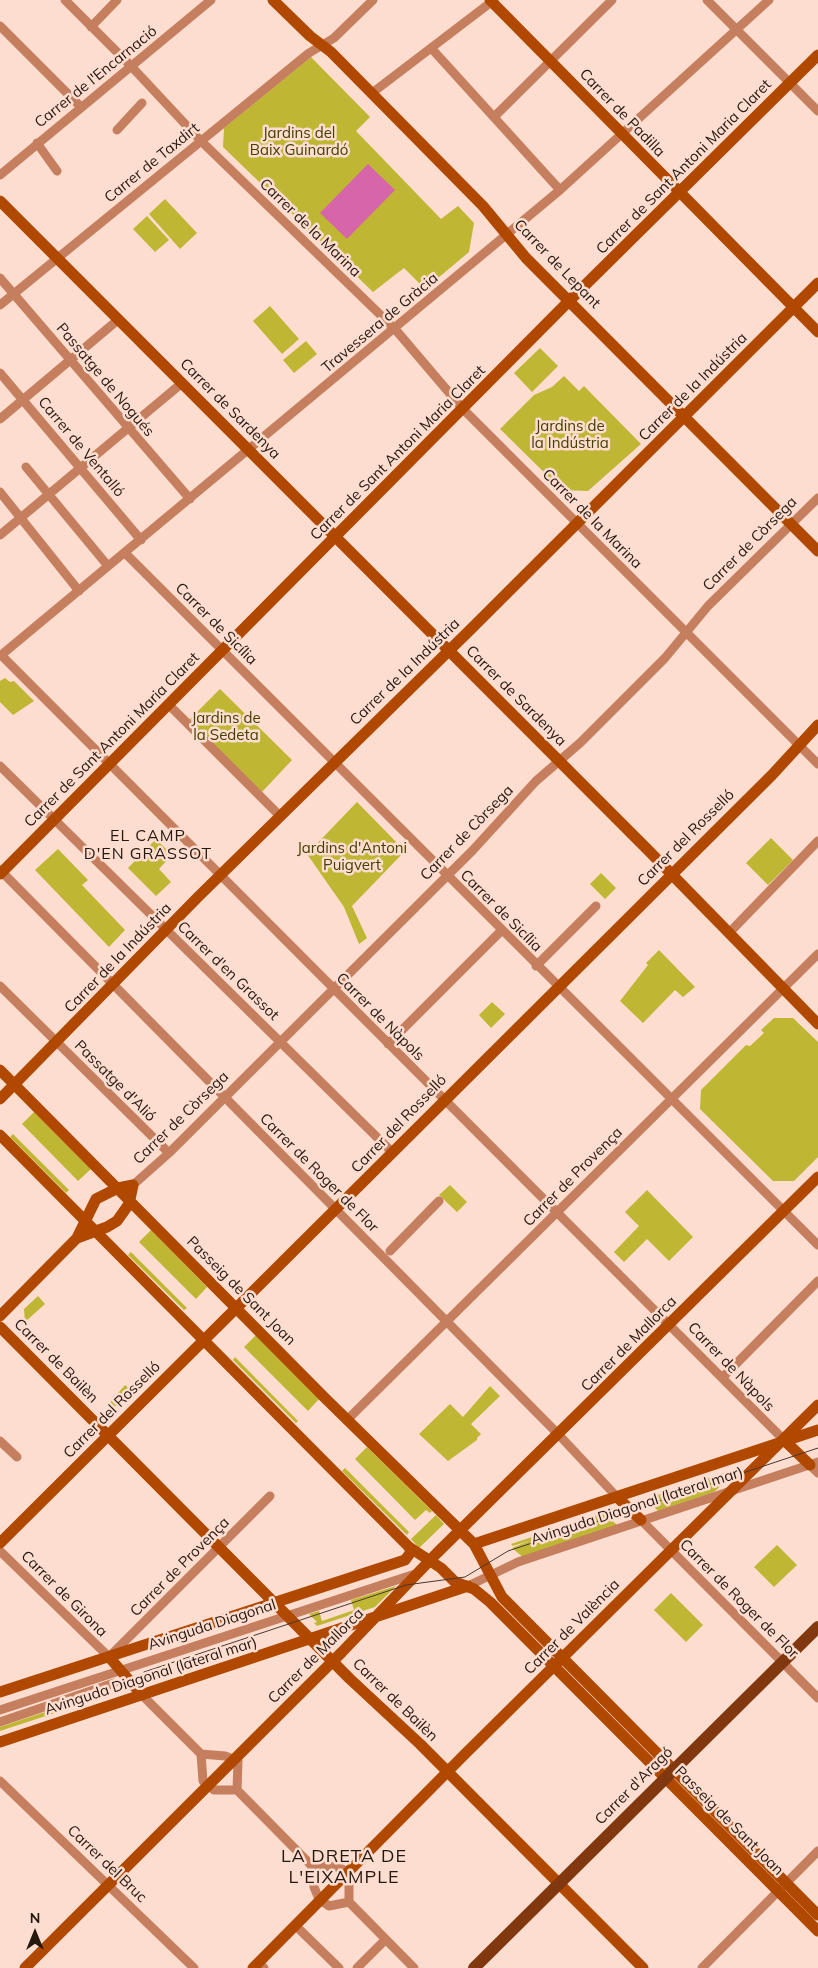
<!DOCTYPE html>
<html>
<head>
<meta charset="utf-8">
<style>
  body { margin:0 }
  #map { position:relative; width:818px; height:1968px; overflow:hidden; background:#fdddcf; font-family:Mulish,sans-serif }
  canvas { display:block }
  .north { position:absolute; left:10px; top:1908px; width:50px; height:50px; -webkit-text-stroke:4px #fdddcf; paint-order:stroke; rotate:0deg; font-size:14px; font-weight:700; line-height:20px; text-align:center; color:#251811 }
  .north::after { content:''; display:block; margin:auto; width:18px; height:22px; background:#251811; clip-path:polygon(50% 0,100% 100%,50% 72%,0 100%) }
</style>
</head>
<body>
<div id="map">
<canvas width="818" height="1968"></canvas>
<div class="north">N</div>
</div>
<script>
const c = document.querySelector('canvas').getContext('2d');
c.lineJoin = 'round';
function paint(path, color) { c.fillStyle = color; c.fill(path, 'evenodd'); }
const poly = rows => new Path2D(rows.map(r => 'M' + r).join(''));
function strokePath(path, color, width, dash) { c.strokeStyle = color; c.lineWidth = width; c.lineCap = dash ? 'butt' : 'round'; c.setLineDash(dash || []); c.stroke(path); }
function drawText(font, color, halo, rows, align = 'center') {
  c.font = font + ' Mulish,sans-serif'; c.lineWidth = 5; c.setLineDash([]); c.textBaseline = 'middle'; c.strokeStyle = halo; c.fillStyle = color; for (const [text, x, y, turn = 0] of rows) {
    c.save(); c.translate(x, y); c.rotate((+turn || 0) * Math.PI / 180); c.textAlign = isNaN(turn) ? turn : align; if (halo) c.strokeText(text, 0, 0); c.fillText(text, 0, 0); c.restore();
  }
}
paint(poly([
  [311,57,370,117,356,131,441,219,458,206,474,223,469,252,425,289,404,268,373,292,223,147,224,128],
  [165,199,197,233,180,249,149,214],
  [147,216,169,240,155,252,133,229],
  [270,306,299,339,282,354,253,321],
  [306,341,317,354,294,373,283,360],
  [540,348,558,366,532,392,514,373],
  [564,376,579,391,584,386,641,444,588,491,562,490,500,429,534,395,552,387],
  [5,678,10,682,14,681,34,701,13,715,0,702,0,681],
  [220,689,292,760,262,792,189,720],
  [357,802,405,851,352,906,367,938,359,944,344,907,307,854],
  [771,838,793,860,768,885,746,863],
  [156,839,172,855,159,869,171,882,156,896,128,868],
  [58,849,88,880,82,885,125,930,109,947,35,870],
  [601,873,616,888,605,899,590,884],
  [659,950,695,987,683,997,675,990,643,1023,620,1001,648,965,646,963],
  [492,1002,505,1014,491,1028,479,1015],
  [774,1018,793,1018,818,1042,818,1157,794,1181,773,1181,700,1109,701,1090,746,1045,750,1046,764,1033,761,1030],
  [34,1112,91,1169,78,1181,22,1124],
  [13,1134,69,1190,66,1193,10,1137],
  [450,1185,467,1202,457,1212,439,1195],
  [647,1190,693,1237,669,1261,647,1239,624,1262,614,1252,639,1226,625,1212],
  [151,1230,207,1287,196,1299,139,1242],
  [131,1252,187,1308,184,1310,128,1255],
  [38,1296,45,1304,25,1322,24,1309],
  [256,1335,319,1399,308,1411,244,1347],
  [235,1357,298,1421,296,1423,233,1360],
  [125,1385,133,1392,119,1406,107,1406],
  [490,1386,500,1396,471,1424,481,1434,477,1438,477,1440,448,1461,419,1434,450,1404,463,1417],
  [367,1447,432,1511,430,1513,426,1510,415,1520,355,1459],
  [345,1468,409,1532,407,1535,342,1471],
  [735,1469,736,1472,714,1492,658,1511,646,1499],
  [604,1513,617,1525,523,1557,512,1548,531,1540,513,1546,511,1544],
  [436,1515,444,1524,419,1548,411,1539],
  [777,1545,797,1565,774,1587,754,1567],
  [396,1586,375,1607,317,1626,314,1623,317,1622,309,1614,319,1611,322,1621,354,1610,351,1600],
  [671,1593,703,1625,686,1642,654,1610],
  [78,1701,79,1705,0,1731,0,1727]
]), '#bfb734');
paint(poly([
  [368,164,395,190,347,239,320,213]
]), '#d765a9');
strokePath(poly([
  [65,0,131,66,201,141,395,329,463,409,818,764],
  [707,0,818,111],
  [0,26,81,107],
  [91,27,117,0],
  [432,49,560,190],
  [372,93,494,0],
  [494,117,612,0],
  [117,130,142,103],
  [37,143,57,171],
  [0,175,211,0],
  [0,278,190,499],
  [0,305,309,53,334,38,373,0],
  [0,373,141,540],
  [0,419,119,319],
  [26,467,108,566],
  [0,492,79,591],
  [0,535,182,383],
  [125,553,818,1245],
  [1,655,784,1440],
  [0,656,560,190,769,0],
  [168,704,280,816],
  [0,766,393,1153],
  [0,870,559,1435,617,1497],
  [729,933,818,841],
  [536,966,596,906],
  [0,986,169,1153],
  [388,1044,502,930],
  [133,1185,169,1153,473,850,536,781,580,743,665,658,708,606,818,498],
  [390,1251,439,1201],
  [722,1378,818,1281],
  [347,1420,818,954],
  [0,1441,17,1457],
  [810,1465,818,1473],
  [641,1520,818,1698],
  [0,1551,109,1657,270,1496],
  [468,1586,518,1562,818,1462],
  [142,1695,201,1754,225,1756,238,1761,237,1790],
  [0,1710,415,1574],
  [0,1722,114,1683],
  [201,1754,203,1781,208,1785,214,1790,237,1790,312,1866,314,1887,319,1899,329,1906,349,1902],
  [0,1781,194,1968],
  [312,1866,339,1867,347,1872,349,1877,349,1902,414,1968],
  [300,1930,339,1968],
  [263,1967,264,1968],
  [357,1968,385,1940],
  [702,1968,818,1851]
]), '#c67f5e', 9);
strokePath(poly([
  [273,0,310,36,331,52,483,206,526,258,818,551],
  [490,0,818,332],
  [0,201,647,849,818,1024],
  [0,874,569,301,818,55],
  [0,1070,325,1398,474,1544,502,1597,818,1915],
  [0,1099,198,897,470,630,818,283],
  [0,1135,409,1547,441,1568,455,1582,474,1589,490,1602,818,1931],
  [0,1316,77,1238,96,1199,118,1188,133,1185,129,1204,117,1221,107,1227,77,1238],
  [0,1327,350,1679,420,1744,643,1968],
  [784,1440,810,1465],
  [617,1497,641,1520],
  [0,1543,772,775,818,725],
  [474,1544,818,1430],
  [109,1657,142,1695],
  [0,1692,405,1560,411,1552,409,1547],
  [0,1742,468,1586],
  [25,1968,342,1652,437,1553,818,1177],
  [253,1968,464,1755,818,1405]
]), '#b04800', 11);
strokePath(poly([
  [474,1968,818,1627]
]), '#82380f', 12);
strokePath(poly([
  [144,1672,406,1585,465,1577,508,1551,818,1448]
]), '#483830', 1);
drawText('15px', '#251811', '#fdddcf', [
  ["Carrer de l'Encarnació",96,77,-39],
  ["Carrer de Padilla",622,113,46],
  ["Carrer de Taxdirt",152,163,-39],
  ["Carrer de Sant Antoni Maria Claret",684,167,-45],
  ["Carrer de la Marina",310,228,44],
  ["Carrer de Lepant",557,264,46],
  ["Travessera de Gràcia",380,323,-40],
  ["Passatge de Nogués",105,380,50],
  ["Carrer de la Indústria",693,387,-45],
  ["Carrer de Sardenya",230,409,45],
  ["Carrer de Ventalló",81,447,50],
  ["Carrer de Sant Antoni Maria Claret",398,453,-45],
  ["Carrer de la Marina",592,519,45],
  ["Carrer de Còrsega",750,544,-45],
  ["Carrer de Sicília",216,624,45],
  ["Carrer de la Indústria",405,672,-44],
  ["Carrer de Sardenya",516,696,45],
  ["Carrer de Sant Antoni Maria Claret",112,740,-45],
  ["Carrer de Còrsega",467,833,-46],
  ["Carrer del Rosselló",686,838,-45],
  ["Carrer de Sicília",501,911,45],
  ["Carrer de la Indústria",118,958,-46],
  ["Carrer d'en Grassot",228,971,44],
  ["Carrer de Nàpols",380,1017,45],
  ["Passatge d'Alió",115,1081,45],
  ["Carrer de Còrsega",181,1118,-44],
  ["Carrer del Rosselló",399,1124,-46],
  ["Carrer de Roger de Flor",319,1173,45],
  ["Carrer de Provença",573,1177,-45],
  ["Passeig de Sant Joan",241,1291,45],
  ["Carrer de Mallorca",629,1344,-45],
  ["Carrer de Bailèn",56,1361,45],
  ["Carrer de Nàpols",731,1367,46],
  ["Carrer del Rosselló",112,1410,-45],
  ["Avinguda Diagonal (lateral mar)",637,1506,-18],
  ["Carrer de Provença",180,1567,-45],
  ["Carrer de Girona",64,1594,45],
  ["Carrer de Roger de Flor",739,1599,45],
  ["Avinguda Diagonal",212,1625,-18],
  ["Carrer de València",572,1627,-45],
  ["Carrer de Mallorca",316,1656,-45],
  ["Avinguda Diagonal (lateral mar)",151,1676,-18],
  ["Carrer de Bailèn",395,1700,44],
  ["Carrer d'Aragó",634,1786,-45],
  ["Passeig de Sant Joan",729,1821,45],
  ["Carrer del Bruc",107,1864,44]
]);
drawText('15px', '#444001', '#fdddcf', [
  ["Jardins del",299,133],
  ["Baix Guinardó",299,150],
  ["Jardins de",570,426],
  ["la Indústria",570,443],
  ["Jardins de",226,718],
  ["la Sedeta",226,735],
  ["Jardins d'Antoni",352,848],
  ["Puigvert",352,865]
]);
c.letterSpacing = '1px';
drawText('16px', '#251811', '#fdddcf', [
  ["EL CAMP",148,836],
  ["D'EN GRASSOT",148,854]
]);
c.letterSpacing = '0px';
c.letterSpacing = '1px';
drawText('18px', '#251811', '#fdddcf', [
  ["LA DRETA DE",344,1857],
  ["L'EIXAMPLE",344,1878]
]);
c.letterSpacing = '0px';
</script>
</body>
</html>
